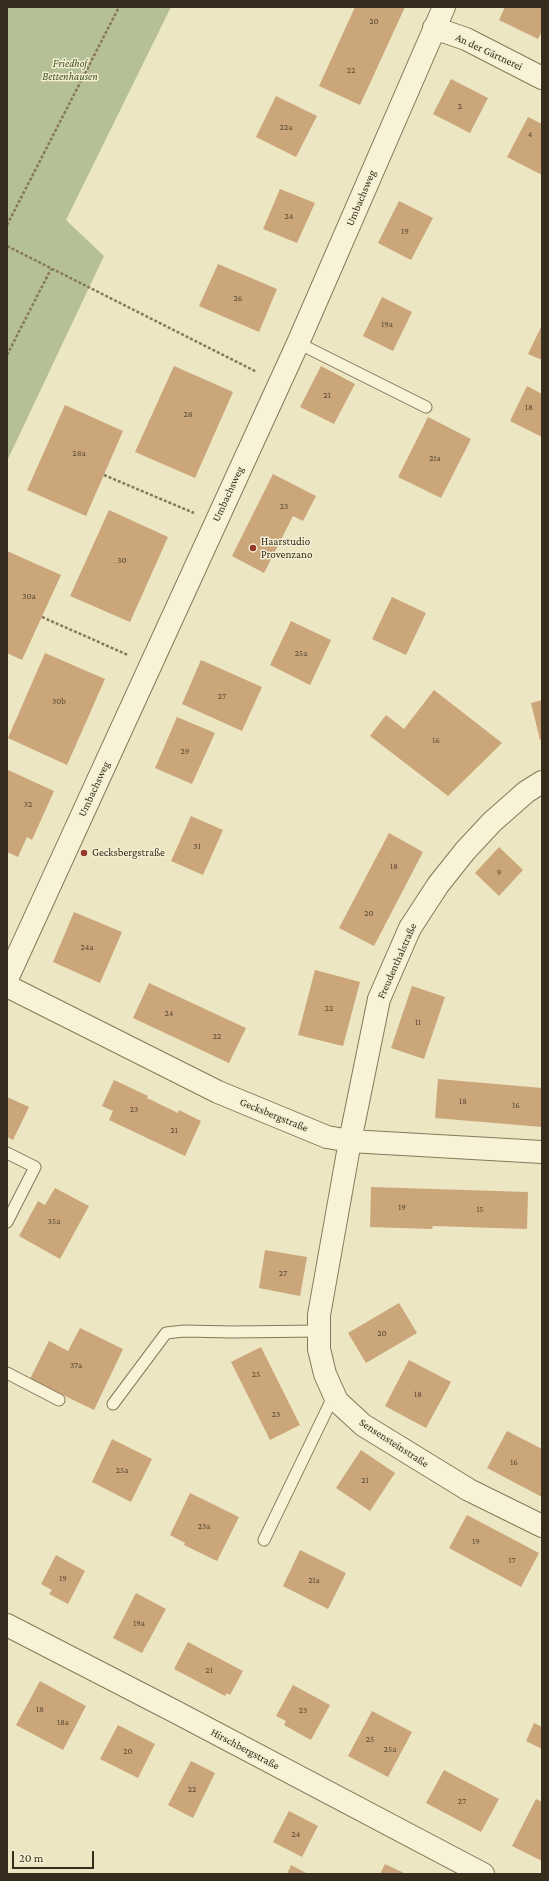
<!DOCTYPE html>
<html>
<head>
<meta charset="utf-8">
<style>
  body { margin:0 }
  #map { position:relative; width:549px; height:1881px; overflow:hidden; background:#ede6c3; font-family:"Crimson Pro",serif }
  canvas { display:block }
  .frame { position:absolute; inset:0; border:8px solid #372d1e; pointer-events:none }
  .scale { position:absolute; left:12px; top:1851px; width:82px; height:18px; box-sizing:border-box; border:2px solid #372d1e; border-top:0; padding-left:5px; font-size:12px; line-height:14px; white-space:nowrap; color:#372d1e; -webkit-text-stroke:3px #f4efd3; paint-order:stroke }
</style>
</head>
<body>
<div id="map">
<canvas width="549" height="1881"></canvas>
<div class="frame"></div>
<div class="scale">20 m</div>
</div>
<script>
const c = document.querySelector('canvas').getContext('2d');
c.lineJoin = 'round';
function paint(path, color) { c.fillStyle = color; c.fill(path, 'evenodd'); }
const poly = rows => new Path2D(rows.map(r => 'M' + r).join(''));
function strokePath(path, color, width, dash) { c.strokeStyle = color; c.lineWidth = width; c.lineCap = dash ? 'butt' : 'round'; c.setLineDash(dash || []); c.stroke(path); }
function drawText(font, color, halo, rows, align = 'center') {
  c.font = font + ' "Crimson Pro",serif'; c.lineWidth = 3; c.setLineDash([]); c.textBaseline = 'middle'; c.strokeStyle = halo; c.fillStyle = color; for (const [text, x, y, turn = 0] of rows) {
    c.save(); c.translate(x, y); c.rotate((+turn || 0) * Math.PI / 180); c.textAlign = isNaN(turn) ? turn : align; if (halo) c.strokeText(text, 0, 0); c.fillText(text, 0, 0); c.restore();
  }
}
paint(poly([
  [7,7,171,7,66,220,104,256,7,461]
]), '#b5c096');
paint(poly([
  [355,7,405,7,360,105,319,86],
  [505,7,542,7,542,31,538,39,499,20],
  [451,79,488,98,470,133,433,114],
  [276,96,317,116,296,157,256,137],
  [528,117,542,124,542,175,507,157],
  [280,189,315,203,297,243,263,229],
  [399,201,433,218,411,260,378,243],
  [218,264,277,289,259,332,199,306],
  [382,297,412,312,393,351,363,336],
  [542,325,542,360,528,354],
  [174,366,233,392,195,478,135,452],
  [321,366,355,384,334,424,300,407],
  [527,386,542,394,542,437,510,421],
  [65,405,123,431,86,516,27,490],
  [428,417,471,439,441,498,398,477],
  [273,474,316,496,303,521,293,516,264,573,232,556],
  [109,510,168,537,130,622,70,596],
  [7,551,61,575,22,660,7,653],
  [392,597,426,613,406,655,372,639],
  [291,621,331,640,310,685,270,665],
  [45,653,105,679,67,765,8,738],
  [201,660,262,687,242,731,182,704],
  [434,690,502,743,448,796,370,736,386,715,404,729],
  [542,700,542,740,540,740,531,703],
  [177,717,215,733,192,784,155,768],
  [8,770,54,791,32,840,27,837,18,857,7,852],
  [191,816,223,830,203,875,171,861],
  [389,833,423,852,374,946,339,928],
  [499,847,523,870,499,896,475,873],
  [74,912,122,932,100,983,53,962],
  [315,970,360,982,343,1046,298,1035],
  [149,983,246,1028,229,1063,133,1018],
  [412,986,445,997,424,1059,391,1048],
  [438,1079,542,1088,542,1127,435,1118],
  [114,1080,148,1096,147,1098,178,1113,179,1110,201,1121,185,1156,109,1120,113,1111,102,1106],
  [7,1097,29,1107,13,1140,7,1137],
  [371,1187,528,1192,527,1229,433,1226,432,1229,370,1227],
  [55,1188,89,1206,60,1259,19,1236,38,1201,45,1205],
  [265,1250,307,1257,300,1296,259,1288],
  [399,1303,417,1333,366,1363,348,1333],
  [80,1328,123,1349,94,1410,30,1379,49,1341,68,1351],
  [261,1347,300,1425,270,1440,231,1362],
  [409,1360,451,1382,426,1428,385,1406],
  [507,1431,542,1449,542,1497,487,1468],
  [112,1439,152,1459,131,1502,92,1482],
  [361,1450,395,1473,370,1511,336,1488],
  [190,1493,239,1517,217,1561,184,1545,185,1543,170,1535],
  [467,1515,539,1553,521,1587,449,1548],
  [300,1550,346,1573,328,1609,283,1586],
  [56,1555,85,1571,68,1604,49,1594,52,1590,41,1584],
  [136,1593,166,1609,142,1653,113,1638],
  [188,1642,243,1671,230,1695,227,1693,225,1696,174,1669],
  [40,1681,86,1706,63,1750,16,1725],
  [293,1685,330,1705,311,1740,284,1725,286,1721,276,1716],
  [372,1711,412,1732,388,1777,348,1756],
  [534,1723,542,1727,542,1749,526,1741],
  [118,1725,155,1744,138,1778,100,1759],
  [191,1761,215,1773,193,1818,168,1805],
  [444,1770,499,1799,481,1832,426,1803],
  [536,1799,542,1802,542,1861,512,1846],
  [289,1811,318,1826,302,1857,273,1842],
  [385,1864,406,1874,380,1874],
  [291,1865,308,1874,287,1874]
]), '#caa67a');
const service = poly([
  [298,343,426,407],
  [7,1153,35,1167,7,1222],
  [7,1373,59,1400],
  [113,1404,166,1333,184,1331,232,1332,320,1331],
  [264,1540,334,1395]
]);
const minor = poly([
  [434,28,466,39,542,78],
  [542,782,526,792,492,822,465,851,438,885,410,928,379,999,350,1141,319,1315,319,1349,325,1374,337,1401,363,1425,469,1490,542,1526],
  [7,979,298,343,444,7],
  [7,986,218,1092,327,1137,350,1141,542,1152],
  [7,1625,174,1711,483,1874]
]);
strokePath(service, '#87785a', 13);
strokePath(minor, '#87785a', 24);
strokePath(poly([
  [7,225,119,7],
  [7,246,257,372],
  [7,355,51,269],
  [104,475,194,513],
  [42,617,128,655]
]), '#87785a', 2.5, [3, 2]);
strokePath(service, '#f8f2d6', 11);
strokePath(minor, '#f8f2d6', 22);
for (const [x, y, r, color] of [
  [253,548,4,"#94392c"],
  [84,853,4,"#94392c"]
]) { const dot = new Path2D(); dot.arc(x, y, r, 0, 2 * Math.PI); c.fillStyle = color; c.fill(dot); strokePath(dot, '#f4efd3', 1.5); }
drawText('9px', '#5c4b35', null, [
  ["20",374,21],
  ["22",351,70],
  ["2",460,106],
  ["22a",286,127],
  ["4",530,134],
  ["24",289,216],
  ["19",405,231],
  ["26",238,298],
  ["19a",387,324],
  ["21",327,395],
  ["18",529,407],
  ["28",188,414],
  ["28a",79,453],
  ["21a",435,458],
  ["23",284,506],
  ["30",122,560],
  ["30a",29,596],
  ["25a",301,653],
  ["27",222,696],
  ["30b",59,701],
  ["16",436,740],
  ["29",185,751],
  ["32",28,804],
  ["31",197,846],
  ["18",394,866],
  ["9",499,872],
  ["20",369,913],
  ["24a",87,947],
  ["22",329,1008],
  ["24",169,1013],
  ["11",418,1022],
  ["22",217,1036],
  ["18",463,1101],
  ["16",516,1105],
  ["23",134,1109],
  ["21",174,1130],
  ["19",402,1207],
  ["15",480,1209],
  ["35a",54,1221],
  ["27",283,1273],
  ["20",382,1333],
  ["37a",76,1365],
  ["25",256,1374],
  ["18",418,1394],
  ["23",276,1414],
  ["16",514,1462],
  ["25a",122,1470],
  ["21",365,1480],
  ["23a",204,1526],
  ["19",476,1541],
  ["17",512,1560],
  ["19",63,1578],
  ["21a",314,1580],
  ["19a",139,1623],
  ["21",209,1670],
  ["18",40,1709],
  ["23",303,1710],
  ["18a",63,1722],
  ["25",370,1739],
  ["25a",390,1749],
  ["20",128,1751],
  ["22",192,1789],
  ["27",462,1801],
  ["24",296,1834]
]);
drawText('11px', '#372d1e', '#f4efd3', [
  ["An der Gärtnerei",489,52,25],
  ["Umbachsweg",361,198,-67],
  ["Umbachsweg",228,494,-65],
  ["Umbachsweg",94,789,-65],
  ["Freudenthalstraße",397,961,-66],
  ["Gecksbergstraße",274,1115,22],
  ["Sensensteinstraße",394,1443,33],
  ["Hirschbergstraße",245,1749,28]
]);
drawText('italic 11px', '#415325', '#f4efd3', [
  ["Friedhof",70,64],
  ["Bettenhausen",70,77]
]);
drawText('11px', '#372d1e', '#f4efd3', [
  ["Haarstudio",261,542],
  ["Provenzano",261,555],
  ["Gecksbergstraße",92,853]
], 'left');
</script>
</body>
</html>
